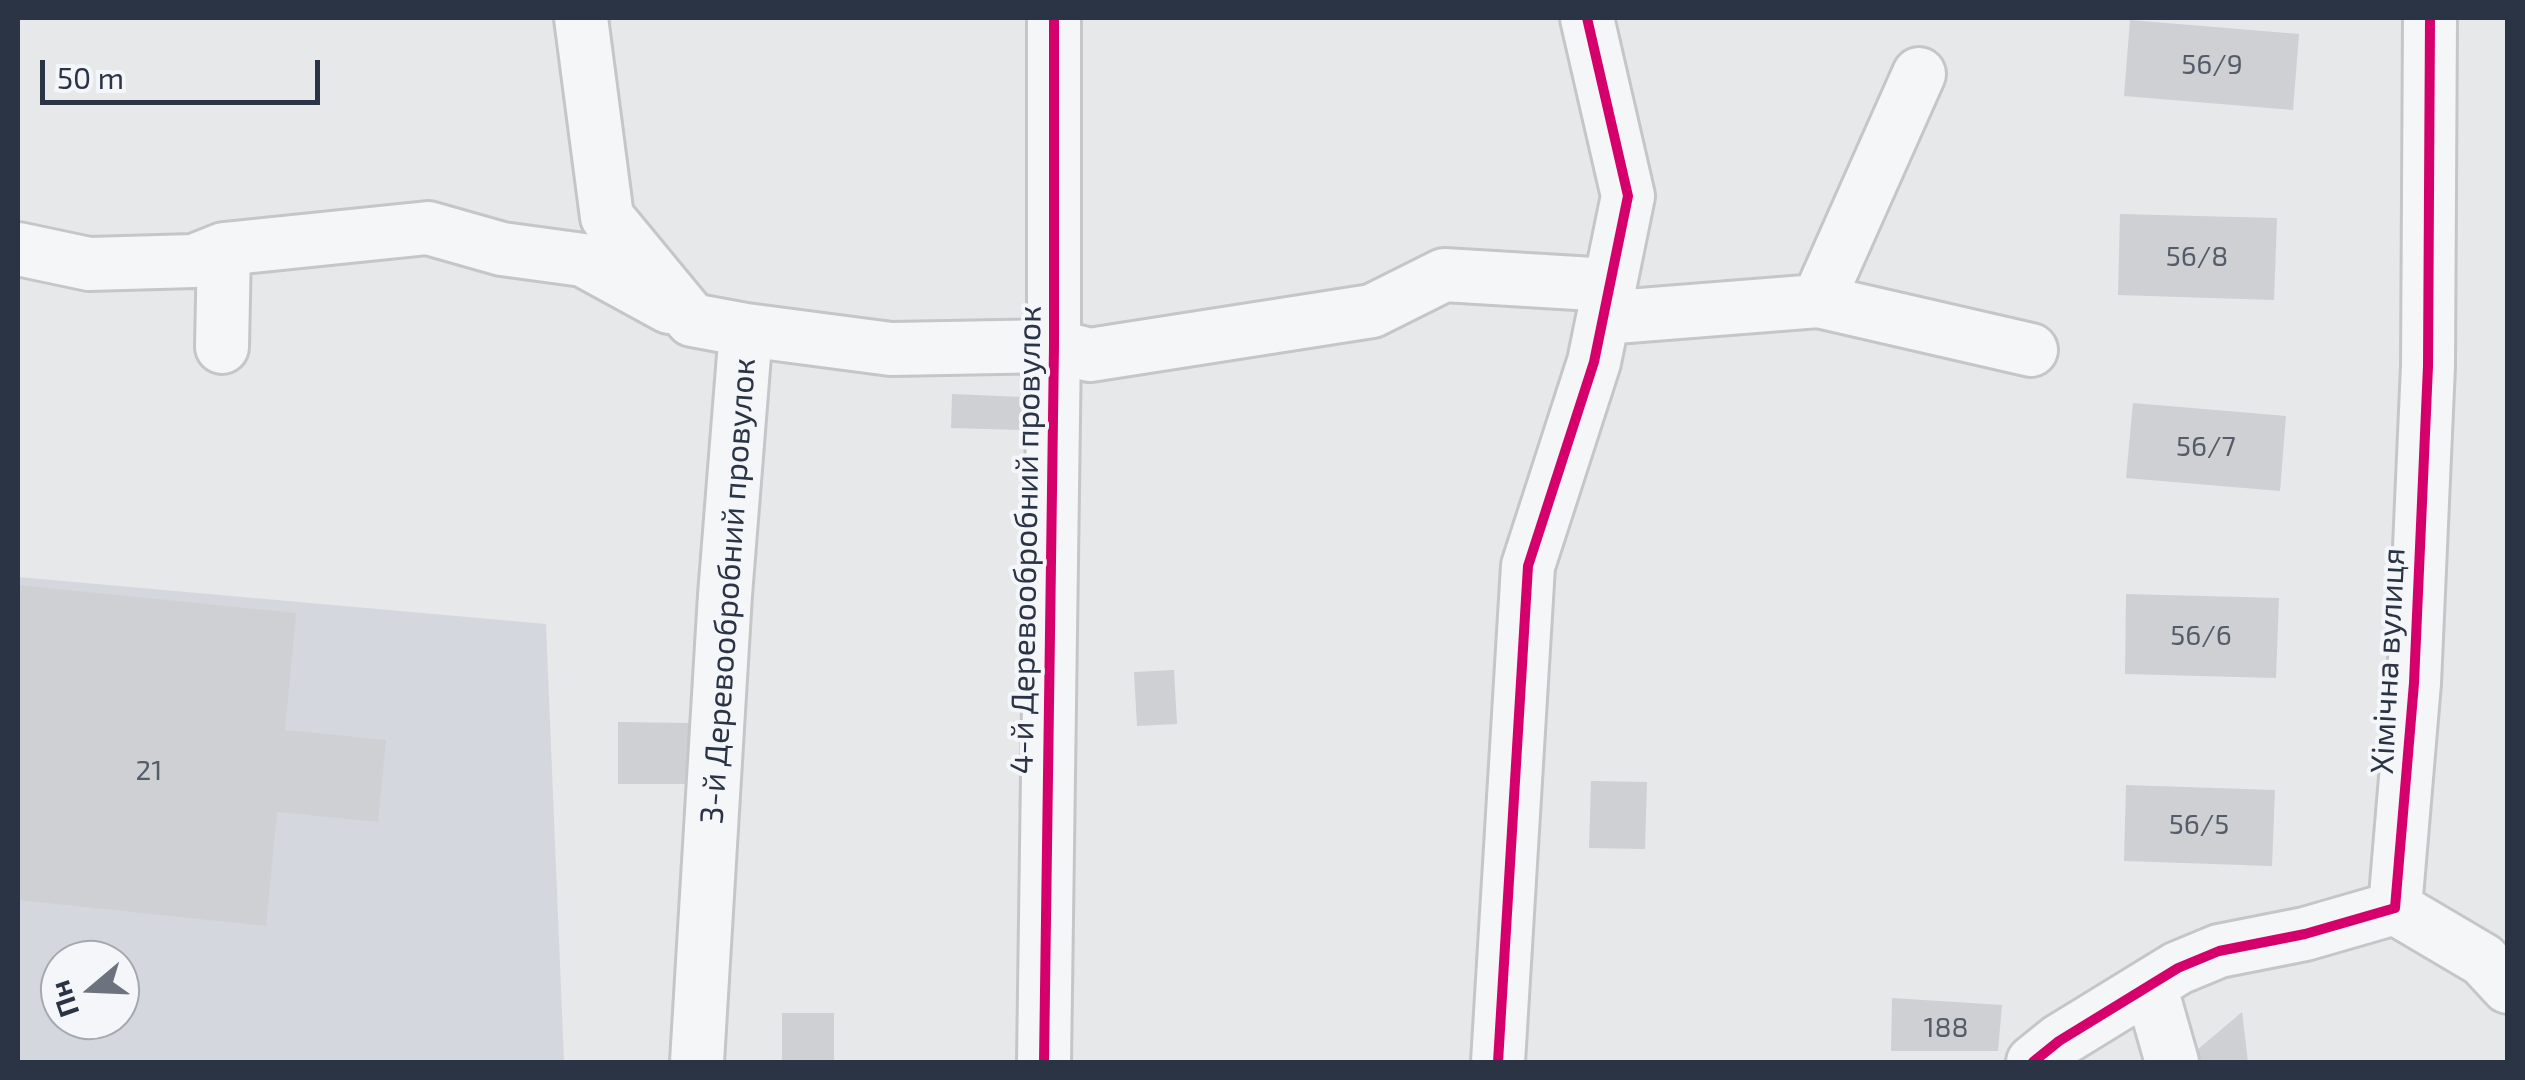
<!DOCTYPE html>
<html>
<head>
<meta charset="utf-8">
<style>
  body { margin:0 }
  #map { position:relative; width:2525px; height:1080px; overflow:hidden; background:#e6e8ea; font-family:"Exo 2",sans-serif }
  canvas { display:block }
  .frame { position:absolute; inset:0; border:20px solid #2b3445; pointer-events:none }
  .north { position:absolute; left:40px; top:940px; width:100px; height:100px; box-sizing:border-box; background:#f4f6f9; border:2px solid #a4a8b1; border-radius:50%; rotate:251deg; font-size:28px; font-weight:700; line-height:40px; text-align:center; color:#2b3445 }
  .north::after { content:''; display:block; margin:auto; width:35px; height:45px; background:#6c737f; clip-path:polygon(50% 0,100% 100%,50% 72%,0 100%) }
  .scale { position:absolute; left:40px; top:60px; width:280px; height:45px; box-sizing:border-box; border:5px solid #2b3445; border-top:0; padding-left:12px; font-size:30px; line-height:35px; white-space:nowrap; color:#2b3445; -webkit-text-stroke:8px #f4f6f9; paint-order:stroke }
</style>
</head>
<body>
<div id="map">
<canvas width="2525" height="1080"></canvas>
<div class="frame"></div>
<div class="north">Пн</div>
<div class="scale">50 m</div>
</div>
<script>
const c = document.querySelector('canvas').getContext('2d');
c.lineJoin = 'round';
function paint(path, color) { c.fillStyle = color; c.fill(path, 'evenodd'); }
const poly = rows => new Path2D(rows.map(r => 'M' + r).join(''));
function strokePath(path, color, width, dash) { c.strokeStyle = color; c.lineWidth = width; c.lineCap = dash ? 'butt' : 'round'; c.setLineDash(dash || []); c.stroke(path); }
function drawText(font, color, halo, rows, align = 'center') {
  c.font = font + ' "Exo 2",sans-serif'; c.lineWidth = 8; c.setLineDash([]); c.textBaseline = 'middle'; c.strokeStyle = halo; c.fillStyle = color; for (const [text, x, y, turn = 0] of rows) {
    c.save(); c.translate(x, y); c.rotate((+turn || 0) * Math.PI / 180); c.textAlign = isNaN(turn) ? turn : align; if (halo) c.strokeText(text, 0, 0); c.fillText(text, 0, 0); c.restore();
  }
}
paint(poly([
  [18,577,546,624,564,1062,18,1062],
  [60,960,120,960,120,1020,60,1020]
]), '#d4d7dd');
paint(poly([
  [2130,20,2299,34,2293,110,2124,96],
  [2120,214,2277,218,2274,300,2118,295],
  [952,394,1022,397,1021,430,951,428],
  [2133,403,2286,416,2280,491,2126,478],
  [18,585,296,613,285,730,386,740,378,822,277,812,266,926,18,900],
  [2126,594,2279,598,2276,678,2125,674],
  [1174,670,1177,724,1137,726,1134,672],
  [618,722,691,723,691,784,618,784],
  [1591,781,1647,782,1645,849,1589,848],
  [2126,785,2275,790,2272,866,2124,861],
  [1892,998,2002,1005,1998,1051,1891,1051],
  [2242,1012,2248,1062,2197,1062,2197,1050],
  [782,1013,834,1013,834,1062,782,1062]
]), '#ced0d3');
const minor = poly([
  [581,18,607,217,692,320,746,330,725,595,697,1062],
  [1919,74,1818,301,2031,350],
  [18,249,89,264,194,261,224,249,428,228,502,249,583,260,669,307],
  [1603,318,1818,301],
  [746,330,891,349,1054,346,1090,355,1372,311,1444,275,1610,285],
  [222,347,224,249],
  [2395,908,2483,960,2508,987],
  [2150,985,2172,1062],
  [1044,1062,1054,346,1054,18],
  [1498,1062,1528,566,1594,362,1628,196,1587,18],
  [2033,1062,2059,1041,2178,968,2219,951,2305,934,2395,908,2414,683,2428,366,2430,18]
]);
strokePath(minor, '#c4c6c8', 58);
strokePath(minor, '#f5f6f7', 52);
strokePath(poly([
  [1044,1062,1054,346,1054,18],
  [1498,1062,1528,566,1594,362,1628,196,1587,18],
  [2033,1062,2059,1041,2178,968,2219,951,2305,934,2395,908,2414,683,2428,366,2430,18]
]), '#d6006c', 10);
drawText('28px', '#545c69', null, [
  ["56/9",2212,65],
  ["56/8",2197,257],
  ["56/7",2206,447],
  ["56/6",2201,636],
  ["21",149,771],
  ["56/5",2199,825],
  ["188",1946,1028]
]);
drawText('32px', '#2b3445', '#f4f6f9', [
  ["4-й Деревообробний провулок",1026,540,-89],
  ["3-й Деревообробний провулок",728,591,-86],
  ["Хімічна вулиця",2388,661,-87]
]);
</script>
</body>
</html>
